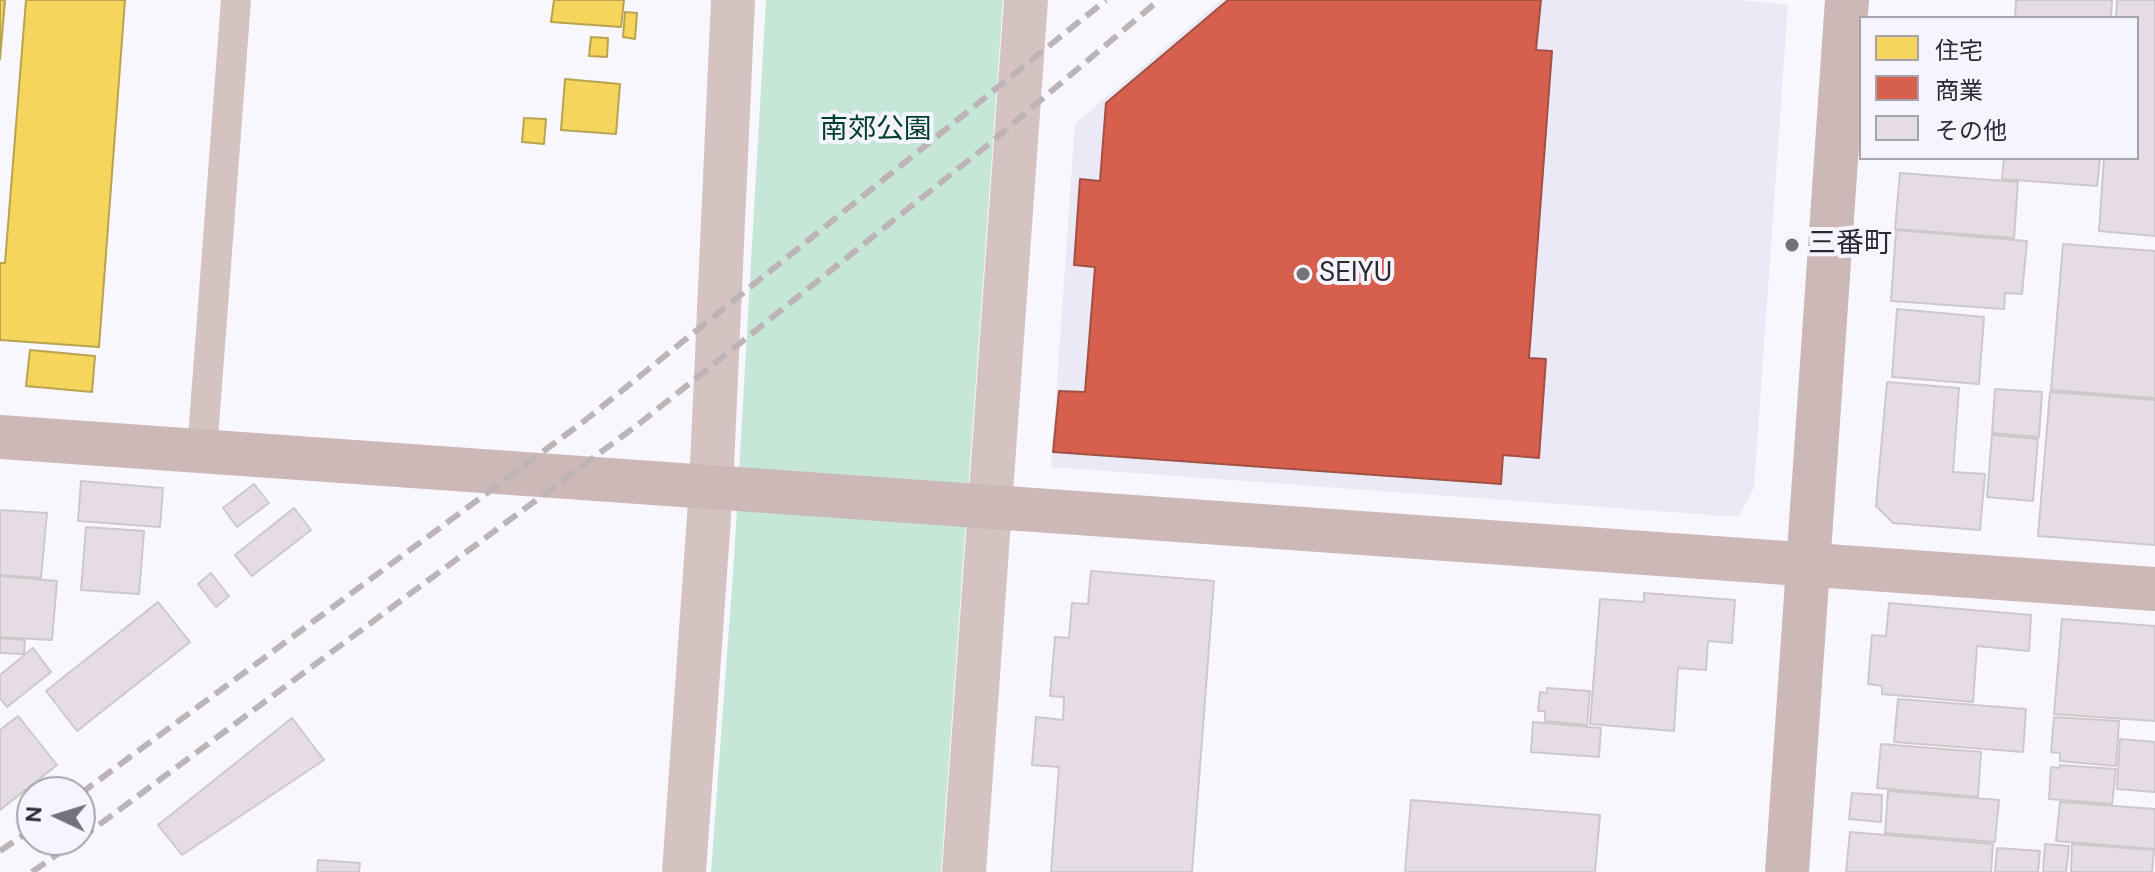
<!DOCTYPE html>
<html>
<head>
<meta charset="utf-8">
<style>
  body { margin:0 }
  #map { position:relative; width:2155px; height:872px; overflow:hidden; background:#f8f7fd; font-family:"DM Sans","Noto Sans JP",sans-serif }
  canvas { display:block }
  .legend { position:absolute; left:1859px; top:16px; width:280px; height:144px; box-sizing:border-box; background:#f6f5ff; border:2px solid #a5a4ad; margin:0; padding:10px 14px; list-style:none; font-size:24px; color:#2b2a33 }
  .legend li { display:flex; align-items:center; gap:16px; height:40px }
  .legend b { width:40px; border:2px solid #a5a4ad }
  .north { position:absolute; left:16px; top:776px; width:80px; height:80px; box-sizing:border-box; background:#f6f5ff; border:2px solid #a5a4ad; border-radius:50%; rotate:274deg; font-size:22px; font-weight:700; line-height:32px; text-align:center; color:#2b2a33 }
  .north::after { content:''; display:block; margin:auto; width:28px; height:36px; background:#73727a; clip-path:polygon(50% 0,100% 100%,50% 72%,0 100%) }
</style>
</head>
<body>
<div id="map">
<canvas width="2155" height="872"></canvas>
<ul class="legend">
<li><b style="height:22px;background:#f6d55c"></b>住宅</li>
<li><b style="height:22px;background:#d6604d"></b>商業</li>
<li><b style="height:22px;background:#e5dde3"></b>その他</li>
</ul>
<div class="north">N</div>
</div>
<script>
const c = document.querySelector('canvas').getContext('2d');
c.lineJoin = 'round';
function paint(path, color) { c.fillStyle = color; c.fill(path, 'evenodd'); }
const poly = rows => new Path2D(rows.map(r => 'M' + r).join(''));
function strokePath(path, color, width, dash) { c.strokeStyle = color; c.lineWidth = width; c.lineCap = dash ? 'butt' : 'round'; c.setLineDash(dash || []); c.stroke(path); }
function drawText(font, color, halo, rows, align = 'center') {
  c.font = font + ' "DM Sans","Noto Sans JP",sans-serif'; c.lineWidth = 8; c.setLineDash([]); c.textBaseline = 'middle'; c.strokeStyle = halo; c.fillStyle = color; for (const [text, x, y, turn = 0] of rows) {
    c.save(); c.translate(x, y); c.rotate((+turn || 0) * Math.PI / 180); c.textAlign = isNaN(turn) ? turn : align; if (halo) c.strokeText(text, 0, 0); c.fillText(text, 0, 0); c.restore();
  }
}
paint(poly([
  [1221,0,1734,0,1788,4,1754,488,1738,517,1051,467,1075,124]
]), '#ebe9f6');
paint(poly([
  [766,0,1003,0,941,872,711,872,734,559]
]), '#c6e7d8');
const homes = poly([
  [0,0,5,0,0,59,0,0],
  [26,0,125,0,99,347,0,340,0,263,5,263,26,0],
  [554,0,624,0,621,27,551,22,554,0],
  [625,12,637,13,635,39,623,37,625,12],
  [591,37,608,38,607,57,589,56,591,37],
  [565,79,620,84,616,134,561,130,565,79],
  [524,118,546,119,544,144,522,142,524,118],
  [30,350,95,356,92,392,26,386,30,350]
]);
paint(homes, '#f6d55c');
strokePath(homes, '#b9a250', 2);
const shops = poly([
  [1228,0,1541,0,1536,50,1552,51,1529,358,1546,359,1539,458,1503,455,1501,484,1053,452,1059,391,1085,392,1095,267,1074,265,1080,179,1100,181,1106,103,1228,0]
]);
paint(shops, '#d6604d');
strokePath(shops, '#a35045', 2);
const building = poly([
  [2016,0,2112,0,2111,18,2015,18,2016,0],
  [2117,0,2155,0,2155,236,2099,231,2104,158,2137,158,2137,18,2116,18,2117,0],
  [2004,158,2100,158,2097,186,2002,179,2004,158],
  [1900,173,2018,182,2014,238,1895,229,1900,173],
  [1896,230,2027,241,2022,294,2005,293,2004,309,1891,301,1896,230],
  [2063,244,2155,251,2155,398,2051,390,2063,244],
  [1897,309,1984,317,1979,384,1892,377,1897,309],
  [1887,382,1959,388,1953,472,1985,474,1980,530,1893,523,1876,506,1887,382],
  [1995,389,2042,392,2039,437,1992,433,1995,389],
  [2050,392,2155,400,2155,545,2038,536,2050,392],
  [1992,435,2038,439,2033,501,1987,497,1992,435],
  [81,481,163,488,160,527,78,521,81,481],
  [254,484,269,503,237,527,223,508,254,484],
  [294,508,311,530,252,576,235,555,294,508],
  [0,510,47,513,41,578,0,575,0,510],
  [86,527,144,531,139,594,81,590,86,527],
  [1091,571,1214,581,1192,872,1051,872,1059,767,1032,765,1036,717,1063,720,1064,697,1050,696,1055,637,1069,638,1072,603,1088,604,1091,571],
  [211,573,229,596,216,607,198,584,211,573],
  [0,576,57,581,52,640,0,637,0,576],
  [1644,593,1735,600,1732,643,1708,641,1706,670,1678,668,1674,731,1590,724,1600,599,1644,602,1644,593],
  [158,602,190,642,77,731,46,691,158,602],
  [1889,603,2031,615,2029,651,1977,646,1973,702,1882,694,1882,686,1868,684,1872,635,1886,636,1889,603],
  [2062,619,2155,626,2155,721,2054,714,2062,619],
  [0,638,25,640,24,654,0,653,0,638],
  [33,648,51,672,7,707,0,698,0,675,33,648],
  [1547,688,1590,691,1587,725,1545,721,1545,711,1538,711,1540,692,1547,693,1547,688],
  [1898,699,2026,709,2023,752,1894,742,1898,699],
  [18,716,57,765,0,810,0,730,18,716],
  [2054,717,2119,721,2116,766,2060,761,2060,753,2051,752,2054,717],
  [292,718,324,760,182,855,158,825,292,718],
  [1533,722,1601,728,1599,757,1531,752,1533,722],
  [2120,739,2155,742,2155,792,2117,789,2120,739],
  [1881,744,1981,752,1978,797,1877,788,1881,744],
  [2060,765,2116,769,2112,804,2049,799,2051,767,2059,768,2060,765],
  [1888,791,1999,800,1995,842,1885,833,1888,791],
  [1852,793,1882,795,1881,822,1849,819,1852,793],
  [1411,800,1600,815,1595,872,1405,872,1411,800],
  [2060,802,2155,809,2155,849,2056,841,2060,802],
  [1850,832,1993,844,1991,872,1846,872,1850,832],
  [2045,844,2069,846,2066,872,2043,872,2045,844],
  [2072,844,2154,850,2152,872,2071,872,2072,844],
  [1997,848,2040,851,2038,872,1995,872,1997,848],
  [318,860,360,863,359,872,317,872,318,860]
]);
paint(building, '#e5dde3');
strokePath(building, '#cec8cd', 2);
strokePath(poly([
  [202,451,236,0]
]), '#d4c3c1', 30);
strokePath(poly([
  [684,872,711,488,733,0],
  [964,872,1026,0]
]), '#d4c3c1', 44);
strokePath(poly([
  [0,437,2155,589],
  [1787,872,1847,0]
]), '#ccb8b6', 44);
strokePath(poly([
  [80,794,583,422,1106,0],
  [80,839,640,423,989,144,1159,0],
  [0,851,32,829],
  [32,872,78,840]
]), '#bcb4b6', 6, [16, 8]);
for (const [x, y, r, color] of [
  [1792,245,8,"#73727a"],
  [1303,274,8,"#73727a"]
]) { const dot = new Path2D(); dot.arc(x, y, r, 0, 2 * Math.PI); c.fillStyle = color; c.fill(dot); strokePath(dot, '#f6f5ff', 3); }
drawText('28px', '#003f27', '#f6f5ff', [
  ["南郊公園",876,131]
]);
drawText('28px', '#2b2a33', '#f6f5ff', [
  ["三番町",1808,245],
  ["SEIYU",1319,274]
], 'left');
</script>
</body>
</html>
